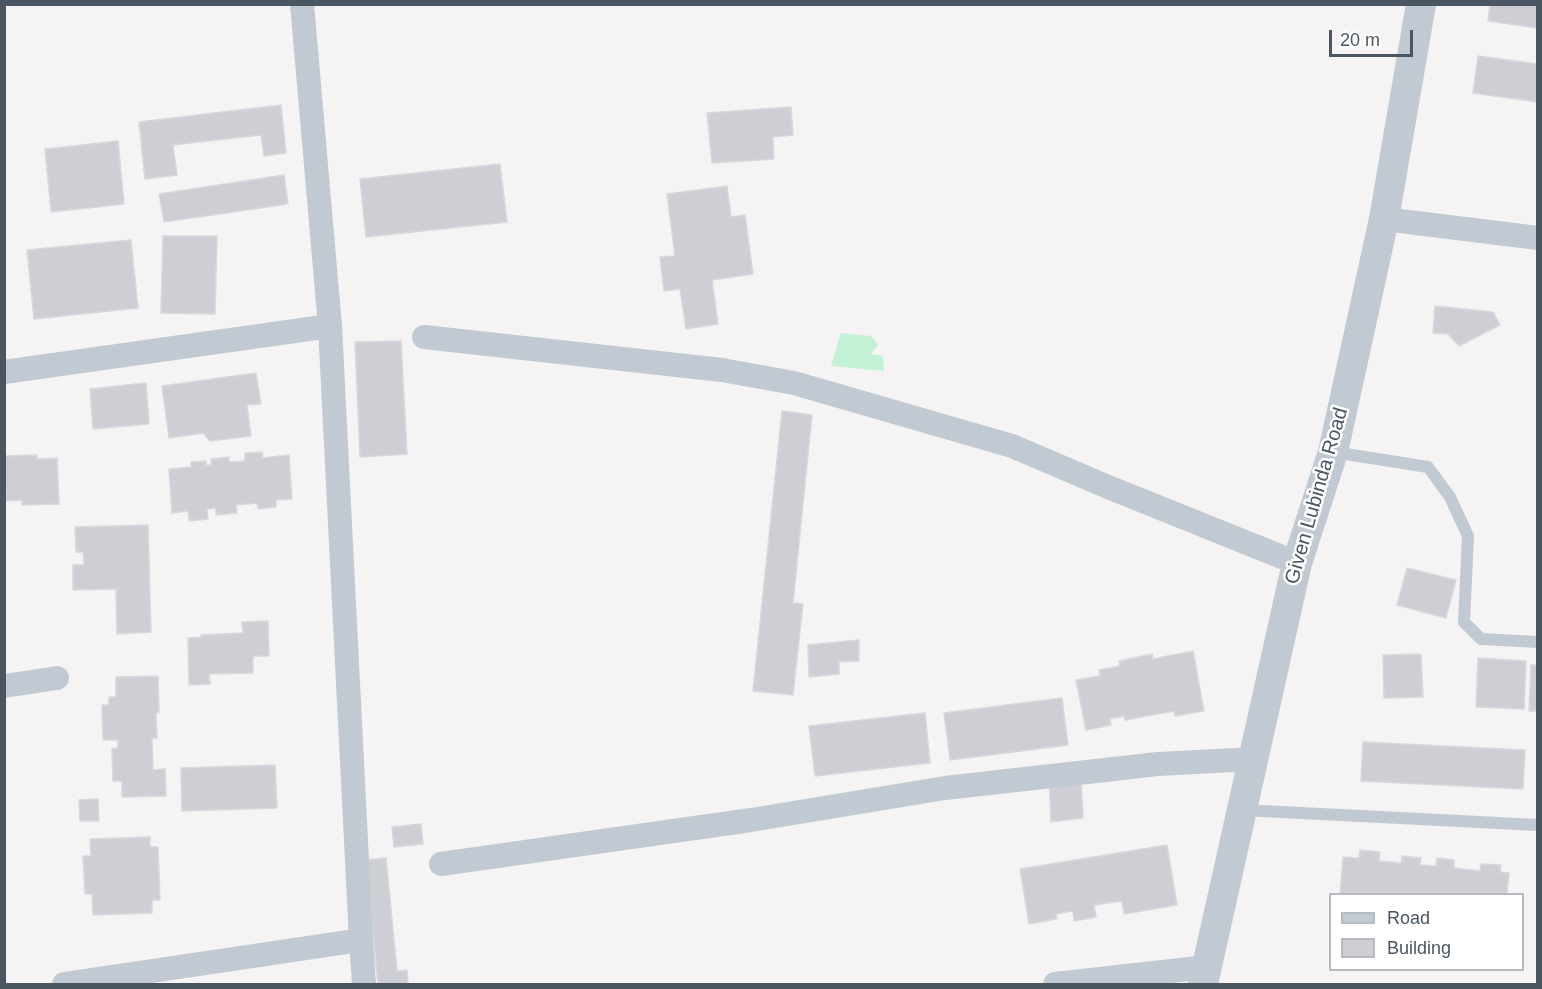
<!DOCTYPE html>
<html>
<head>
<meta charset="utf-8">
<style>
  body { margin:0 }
  #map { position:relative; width:1542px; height:989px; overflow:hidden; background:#f5f3f3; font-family:Helvetica,sans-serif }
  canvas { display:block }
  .frame { position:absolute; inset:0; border:6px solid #4a5661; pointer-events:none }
  .legend { position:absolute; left:1329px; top:893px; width:195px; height:78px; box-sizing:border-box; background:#fff; border:2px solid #b7bbc0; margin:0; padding:8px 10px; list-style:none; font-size:18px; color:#4a5661 }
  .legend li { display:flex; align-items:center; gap:12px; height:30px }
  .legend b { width:30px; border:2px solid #b7bbc0 }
  .scale { position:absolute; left:1329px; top:30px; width:84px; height:27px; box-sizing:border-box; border:3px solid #4a5661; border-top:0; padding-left:8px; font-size:18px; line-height:21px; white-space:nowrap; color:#4a5661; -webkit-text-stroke:4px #fff; paint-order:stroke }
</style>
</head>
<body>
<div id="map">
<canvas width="1542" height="989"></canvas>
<div class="frame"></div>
<ul class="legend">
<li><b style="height:8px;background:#c1cad2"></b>Road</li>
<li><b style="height:16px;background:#cdcfd5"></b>Building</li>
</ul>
<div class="scale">20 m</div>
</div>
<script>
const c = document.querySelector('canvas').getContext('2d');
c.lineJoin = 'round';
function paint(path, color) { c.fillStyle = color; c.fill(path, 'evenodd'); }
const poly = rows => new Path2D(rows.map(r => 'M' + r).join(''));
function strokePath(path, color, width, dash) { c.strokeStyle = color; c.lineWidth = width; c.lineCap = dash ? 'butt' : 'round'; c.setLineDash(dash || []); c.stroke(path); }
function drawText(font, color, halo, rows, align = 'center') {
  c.font = font + ' Helvetica,sans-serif'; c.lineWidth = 5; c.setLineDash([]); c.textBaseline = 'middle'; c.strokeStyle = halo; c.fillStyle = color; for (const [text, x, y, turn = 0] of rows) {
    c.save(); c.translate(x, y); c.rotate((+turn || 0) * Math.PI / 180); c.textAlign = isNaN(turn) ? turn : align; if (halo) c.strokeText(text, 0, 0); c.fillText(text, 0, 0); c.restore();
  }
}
paint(poly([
  [841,333,871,336,878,345,871,354,883,356,884,371,831,366]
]), '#c3f1d5');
const building = poly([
  [1490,4,1538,4,1538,28,1488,21,1490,4],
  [1478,56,1538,64,1538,102,1473,93,1478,56],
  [281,105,286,153,264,156,261,135,173,145,177,175,145,179,139,122,281,105],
  [791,107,793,135,773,137,774,159,712,163,707,113,791,107],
  [118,141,124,204,51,212,45,149,118,141],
  [500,164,507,222,366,237,360,179,500,164],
  [284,175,288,204,164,222,159,194,284,175],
  [727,186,731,217,745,215,753,274,712,280,718,324,686,329,680,289,664,291,660,257,675,256,667,194,727,186],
  [163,236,217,236,215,314,161,313,163,236],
  [131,240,138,308,34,319,27,250,131,240],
  [1435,306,1493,312,1500,325,1459,346,1448,334,1433,333,1435,306],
  [401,341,407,454,360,457,355,342,401,341],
  [256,373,261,404,247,405,251,436,210,441,203,433,169,438,162,386,256,373],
  [146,383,149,424,93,429,90,389,146,383],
  [782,411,812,415,793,603,803,604,793,695,753,691,782,411],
  [262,452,263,458,289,455,292,499,276,500,276,507,258,509,257,503,236,505,237,513,216,515,216,508,207,509,208,519,189,521,188,511,172,513,169,469,191,467,191,462,206,461,206,465,211,465,211,459,229,457,229,462,245,461,245,453,262,452],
  [37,455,37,459,57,458,59,504,22,505,22,500,6,501,4,456,37,455],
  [148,525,151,632,117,634,116,589,73,590,73,565,84,565,83,552,76,552,75,527,148,525],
  [1407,568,1456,580,1446,618,1397,605,1407,568],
  [268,621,269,656,253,656,253,673,209,674,210,684,189,685,188,638,201,637,201,635,243,633,242,622,268,621],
  [859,640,859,661,839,662,839,674,809,677,808,645,859,640],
  [1193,651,1204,711,1175,716,1174,711,1125,720,1124,716,1110,719,1111,725,1086,730,1076,680,1100,676,1099,670,1120,666,1119,661,1152,654,1153,659,1193,651],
  [1421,654,1423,697,1384,698,1383,655,1421,654],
  [1478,658,1526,661,1524,709,1476,707,1478,658],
  [1531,665,1538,665,1538,711,1529,711,1531,665],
  [158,676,159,712,156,712,157,738,152,738,153,770,165,769,166,796,122,797,122,781,113,781,112,749,118,748,118,740,103,740,102,705,109,705,109,697,116,697,116,677,158,676],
  [1062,698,1068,745,950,760,944,713,1062,698],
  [925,713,930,763,815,776,809,726,925,713],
  [1363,742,1525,750,1523,789,1361,781,1363,742],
  [275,765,277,808,182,811,181,768,275,765],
  [1081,778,1083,818,1051,822,1049,780,1081,778],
  [98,799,99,821,80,821,79,800,98,799],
  [421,824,423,844,394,847,392,827,421,824],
  [150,837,150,847,158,847,160,900,152,900,152,913,93,915,92,894,85,894,83,856,91,856,90,839,150,837],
  [1167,845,1177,905,1124,914,1122,901,1094,905,1096,917,1074,921,1073,911,1056,914,1057,919,1029,924,1020,869,1167,845],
  [1360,850,1380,852,1379,861,1401,863,1402,856,1421,858,1420,865,1436,866,1437,858,1454,860,1454,868,1480,871,1481,864,1501,865,1500,872,1509,873,1507,894,1340,894,1343,857,1359,858,1360,850],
  [386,858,397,971,407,970,408,984,378,984,365,860,386,858]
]);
paint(building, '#cdcfd5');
strokePath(building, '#d7d9de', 1.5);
strokePath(poly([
  [1333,452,1428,467,1450,497,1468,536,1464,622,1481,639,1538,642],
  [1242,810,1538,825]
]), '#c1cad2', 12);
strokePath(poly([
  [302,4,330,326,361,940],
  [1384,219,1538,238],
  [424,337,722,370,794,383,1012,446,1108,487,1297,563],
  [4,372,330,326],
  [4,686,57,678],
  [441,864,751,820,945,788,1158,764,1254,759],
  [64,984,361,940,364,984],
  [1055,984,1207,967]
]), '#c1cad2', 24);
strokePath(poly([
  [1203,984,1297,563,1333,452,1384,219,1421,4]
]), '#c1cad2', 30);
drawText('20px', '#4a5661', '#fff', [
  ["Given Lubinda Road",1317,496,-74]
]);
</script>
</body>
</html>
